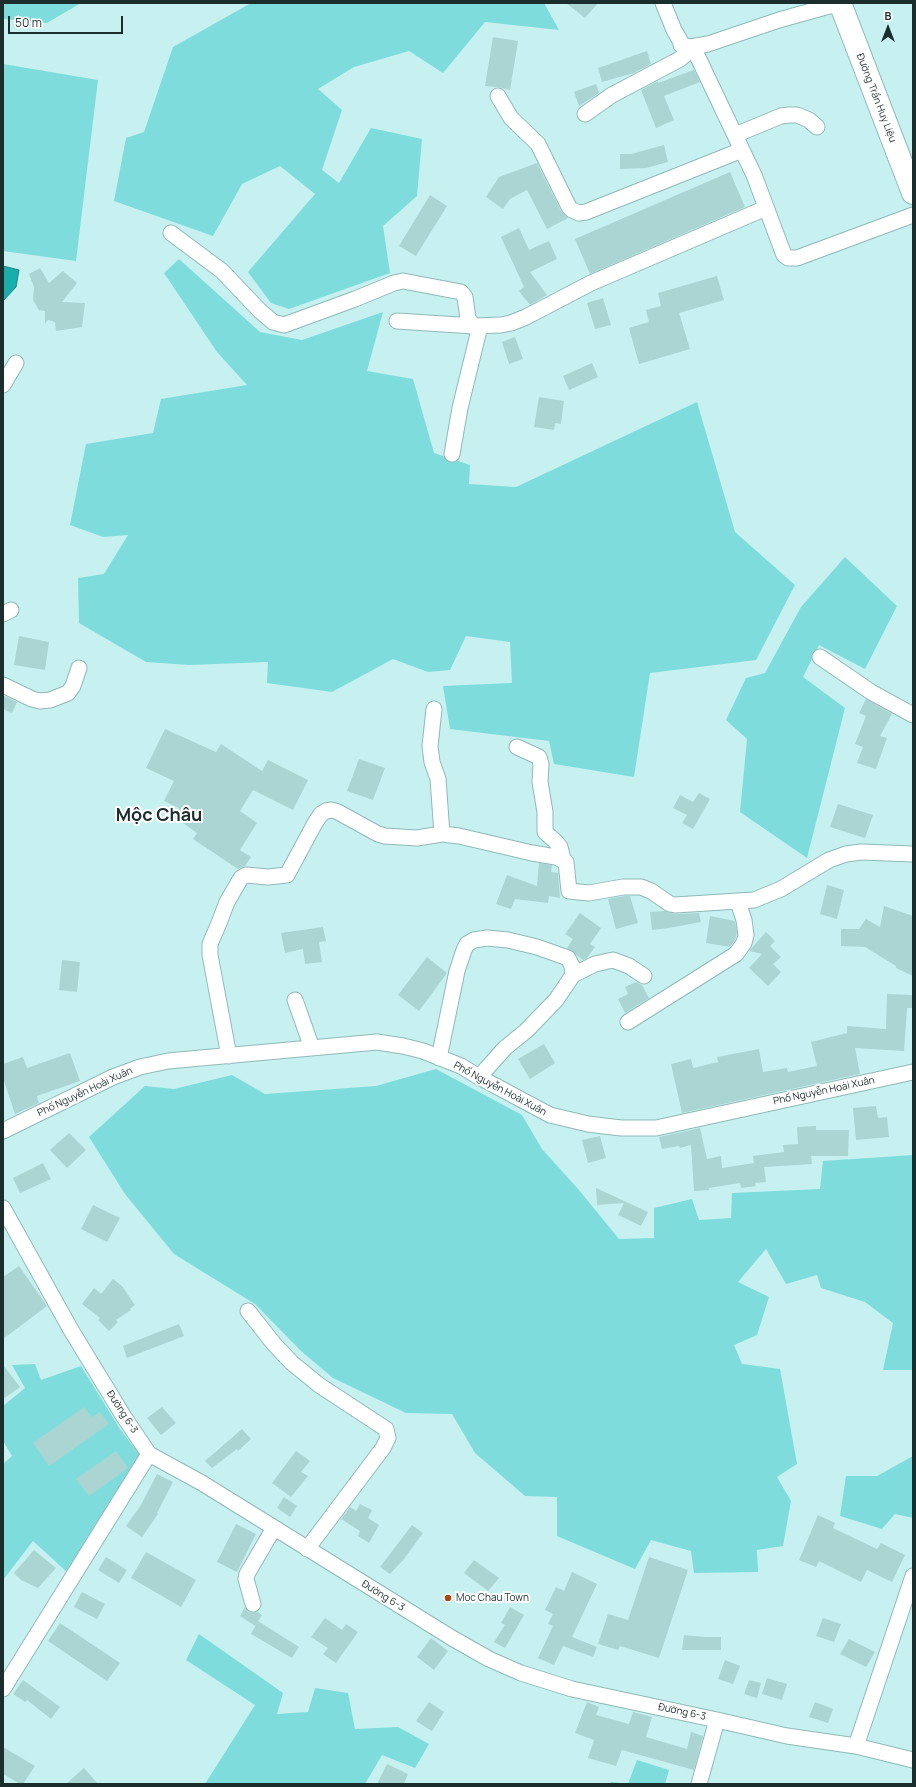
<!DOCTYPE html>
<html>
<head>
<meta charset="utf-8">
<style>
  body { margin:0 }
  #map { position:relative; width:916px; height:1787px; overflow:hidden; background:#c6f1f0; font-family:Manrope,sans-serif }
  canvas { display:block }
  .frame { position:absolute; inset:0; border:4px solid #1c2d2d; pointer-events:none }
  .north { position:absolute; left:868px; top:8px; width:40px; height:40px; -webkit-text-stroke:3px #fff; paint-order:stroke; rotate:0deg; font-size:11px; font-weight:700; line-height:16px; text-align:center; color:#1c2d2d }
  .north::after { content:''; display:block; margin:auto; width:14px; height:18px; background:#1c2d2d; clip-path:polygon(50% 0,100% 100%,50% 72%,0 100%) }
  .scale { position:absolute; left:8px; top:16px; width:115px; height:18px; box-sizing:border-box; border:2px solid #1c2d2d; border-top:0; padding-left:5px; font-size:12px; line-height:14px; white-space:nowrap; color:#1c2d2d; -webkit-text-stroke:3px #fff; paint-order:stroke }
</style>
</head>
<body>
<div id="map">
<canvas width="916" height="1787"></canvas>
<div class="frame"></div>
<div class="north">B</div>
<div class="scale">50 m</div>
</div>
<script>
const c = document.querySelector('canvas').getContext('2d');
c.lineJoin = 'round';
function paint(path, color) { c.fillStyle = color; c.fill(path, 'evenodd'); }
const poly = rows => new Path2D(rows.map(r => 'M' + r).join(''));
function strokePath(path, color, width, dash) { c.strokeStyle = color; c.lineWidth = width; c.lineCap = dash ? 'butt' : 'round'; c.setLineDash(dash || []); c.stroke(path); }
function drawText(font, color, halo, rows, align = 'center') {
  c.font = font + ' Manrope,sans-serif'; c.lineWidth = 4; c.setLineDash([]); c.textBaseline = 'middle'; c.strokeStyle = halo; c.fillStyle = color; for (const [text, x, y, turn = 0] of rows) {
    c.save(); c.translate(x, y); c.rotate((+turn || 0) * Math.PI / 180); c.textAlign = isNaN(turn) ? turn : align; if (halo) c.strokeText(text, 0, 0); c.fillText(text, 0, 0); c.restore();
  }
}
paint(poly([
  [3,3,81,3,47,23,3,19],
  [251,3,544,3,559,30,485,22,443,73,409,51,354,67,318,89,342,110,322,170,339,183,371,128,422,139,417,196,383,226,390,273,289,309,271,303,248,272,315,194,280,166,242,184,213,236,114,201,126,138,144,132,173,47],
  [3,64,98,80,76,261,3,251],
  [179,259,260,332,302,340,383,312,367,371,413,379,434,453,470,465,469,484,516,487,697,402,735,532,795,585,756,660,650,673,634,777,554,764,549,741,450,729,443,686,512,683,510,642,466,636,450,670,428,672,393,659,332,692,267,683,268,662,189,665,146,662,79,623,78,578,104,574,128,535,103,537,70,525,86,444,153,433,161,399,247,385,217,352,164,273],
  [845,557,897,606,865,669,819,645,803,677,845,708,807,858,740,812,747,739,726,720,746,678,765,673,801,607],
  [436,1069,522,1115,542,1149,579,1190,619,1239,654,1238,654,1208,692,1199,699,1220,731,1218,732,1193,820,1189,823,1161,913,1155,913,1370,883,1370,893,1323,865,1302,821,1288,817,1275,786,1284,766,1249,738,1282,769,1297,757,1335,734,1345,742,1364,780,1369,797,1464,777,1477,791,1501,783,1546,757,1550,758,1572,694,1573,691,1551,651,1540,635,1569,557,1536,557,1497,525,1496,475,1453,452,1414,406,1413,333,1378,301,1351,255,1304,174,1254,125,1194,89,1137,145,1086,174,1089,232,1075,265,1094,376,1086],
  [35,1364,41,1380,81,1366,120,1429,140,1455,68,1573,33,1541,3,1580,3,1464,12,1456,3,1441,3,1406,25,1388,12,1365],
  [913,1456,913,1518,895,1514,882,1529,840,1516,846,1476,877,1476],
  [199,1634,283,1693,277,1714,308,1712,315,1688,348,1693,355,1729,398,1727,429,1744,415,1768,382,1755,365,1784,205,1784,255,1705,186,1660],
  [637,1760,669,1770,665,1784,610,1784,611,1782,628,1784]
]), '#7edddc');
const water = poly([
  [3,266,19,270,16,287,3,301,3,266]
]);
paint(water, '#19adac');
strokePath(water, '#1a8786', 1);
paint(poly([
  [566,3,598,3,585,18],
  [493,37,518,41,510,90,498,87,485,86],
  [647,51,651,64,634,73,602,82,598,68],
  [694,70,700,82,664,96,674,120,656,128,641,90,658,81,658,83],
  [596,84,599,93,579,106,574,92],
  [664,145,668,162,646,168,620,169,620,154,631,154],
  [537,163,561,211,568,218,547,229,527,190,510,199,503,209,486,197,499,177],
  [730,172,745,207,590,274,575,239],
  [430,195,447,206,416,256,399,246],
  [519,228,529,250,549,241,557,259,530,272,547,295,530,305,519,291,524,287,501,237],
  [40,268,49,283,63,271,77,283,62,302,85,303,82,327,56,331,55,322,48,320,45,324,45,311,39,310,33,300,34,287,29,274],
  [717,276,724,300,679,313,690,349,639,364,629,328,649,322,646,310,661,306,658,293],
  [603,298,611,325,595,329,587,303],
  [515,337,523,359,509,364,502,342],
  [592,363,598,377,569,390,563,376],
  [539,397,564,401,561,424,555,423,554,430,534,427],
  [19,636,49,642,45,670,14,665],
  [3,695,17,702,12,713,3,709],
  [866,699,892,714,880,736,887,738,876,769,857,763,863,747,855,744,866,716,859,713],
  [165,729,216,752,221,744,262,771,268,760,308,780,293,810,253,790,240,811,257,823,240,850,251,857,245,866,238,869,193,839,197,833,173,816,179,808,164,801,174,781,146,768],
  [359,759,385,768,373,800,347,791],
  [699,793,710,799,693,829,682,823,687,815,673,808,680,795,693,802],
  [838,804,873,815,865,838,830,827],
  [539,863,552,865,551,872,558,873,560,898,549,896,548,903,515,899,511,909,496,904,507,875,537,886],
  [827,885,844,890,837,919,820,914],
  [624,896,630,896,638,923,616,929,608,899],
  [884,906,913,916,913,976,896,968,896,966,865,947,841,946,841,929,859,929,866,919,880,927],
  [665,911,675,914,699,913,701,922,669,928,652,930,650,912],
  [580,913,601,928,590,944,595,947,587,958,583,960,567,948,573,939,565,934],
  [710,916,735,921,737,932,735,940,730,947,706,943],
  [323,927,326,941,319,942,322,962,305,964,303,949,285,953,281,933],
  [766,932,775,941,770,946,781,957,773,964,781,972,768,986,749,968,762,954,749,951],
  [427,957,447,973,419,1011,398,995],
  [62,960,80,962,77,992,59,990],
  [636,982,642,985,649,998,625,1013,618,999,628,994,625,987],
  [887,994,912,995,912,1008,907,1008,904,1051,855,1048,860,1074,682,1113,671,1064,691,1059,693,1068,718,1062,717,1057,759,1049,763,1072,787,1068,788,1072,817,1066,811,1042,847,1033,847,1026,886,1029],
  [544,1044,555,1063,530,1079,518,1059],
  [70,1053,80,1081,37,1096,39,1103,15,1114,3,1078,3,1064,23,1057,27,1068],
  [876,1106,878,1118,887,1117,889,1137,856,1140,853,1108],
  [816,1126,816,1130,849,1130,848,1156,811,1156,812,1164,764,1167,766,1182,755,1183,756,1186,741,1188,740,1183,709,1188,709,1190,694,1191,691,1145,680,1148,679,1146,662,1149,659,1137,700,1128,707,1159,721,1156,722,1168,754,1163,753,1156,784,1152,783,1145,798,1144,797,1127],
  [69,1133,86,1150,67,1168,50,1150],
  [600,1136,606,1158,588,1163,582,1140],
  [43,1163,51,1179,20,1193,13,1178],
  [596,1188,648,1212,641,1226,618,1215,624,1203,597,1205],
  [93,1205,120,1218,107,1242,81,1229],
  [19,1266,47,1306,3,1339,3,1277],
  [113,1279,122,1286,135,1305,130,1309,131,1310,116,1320,118,1322,109,1331,98,1320,100,1318,82,1304,94,1288,101,1294],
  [179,1324,184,1336,127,1358,123,1346],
  [3,1365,20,1387,3,1399],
  [84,1407,92,1417,100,1412,109,1424,49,1466,33,1443],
  [162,1407,176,1423,161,1435,147,1418],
  [242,1429,251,1439,238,1451,237,1449,212,1468,205,1461],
  [116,1451,128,1468,89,1496,76,1479],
  [296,1451,310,1461,301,1472,308,1476,291,1497,272,1483],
  [157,1474,173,1482,157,1513,158,1514,142,1537,126,1526,141,1505],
  [284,1497,297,1506,290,1517,277,1508],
  [360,1504,372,1510,368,1518,379,1525,369,1543,358,1536,360,1531,341,1519,350,1507,356,1511],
  [818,1515,835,1523,833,1528,877,1549,881,1543,905,1555,892,1582,867,1570,861,1582,819,1561,816,1567,799,1560],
  [236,1524,256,1534,237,1572,217,1562],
  [412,1525,423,1533,404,1559,390,1574,380,1567],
  [34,1550,56,1568,38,1588,21,1580,14,1573],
  [146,1552,196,1580,181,1607,131,1578],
  [106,1557,127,1570,119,1583,98,1570],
  [649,1557,688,1570,659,1658,620,1646,618,1650,598,1644,608,1614,628,1620],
  [474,1560,499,1578,488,1591,464,1573],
  [572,1572,597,1584,572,1637,597,1647,593,1657,563,1646,554,1665,538,1658,553,1626,548,1624,553,1614,545,1610,556,1587,564,1591],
  [82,1592,105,1604,97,1619,74,1607],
  [245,1607,250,1613,257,1612,262,1615,255,1626,240,1616],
  [510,1607,524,1615,505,1648,494,1642,505,1625,501,1623],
  [325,1618,342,1630,346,1624,358,1632,336,1663,323,1654,328,1648,311,1637],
  [823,1618,841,1624,834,1642,816,1636],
  [258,1621,299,1647,292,1658,251,1634],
  [60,1623,120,1663,107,1681,48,1641],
  [684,1635,704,1637,721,1637,721,1650,682,1650],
  [431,1638,448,1651,434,1670,417,1657],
  [849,1639,875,1652,866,1667,840,1654],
  [725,1660,740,1666,733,1684,718,1679],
  [767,1678,787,1684,782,1700,762,1694],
  [23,1680,60,1707,51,1719,27,1700,25,1702,13,1694],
  [749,1680,761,1683,757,1698,744,1694],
  [429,1702,444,1712,432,1731,416,1721],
  [587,1702,599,1707,596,1715,629,1724,633,1712,652,1717,646,1737,687,1749,691,1732,703,1736,694,1770,622,1750,616,1766,588,1758,594,1740,575,1733],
  [815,1702,833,1709,828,1723,809,1717],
  [3,1747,35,1766,23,1784,20,1784,3,1774],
  [387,1764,408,1774,404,1784,377,1784],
  [84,1768,98,1784,66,1784]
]), '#aad5d3');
const minor = poly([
  [663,3,674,30,682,44,681,45,690,47,708,44,779,20,840,3],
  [693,47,742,150],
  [498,96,511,118,538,144,569,207,572,210,579,213,586,212,742,150,754,175,784,255,788,258,797,258,913,215],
  [585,114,612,95,680,59,687,53,690,47],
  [735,135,781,116,789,115,797,115,809,120,817,127],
  [171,233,222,271,260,311,273,322,284,325,355,299,394,283,403,281,461,292,465,297,468,319,474,326,501,325,511,323,526,317,591,283,766,208],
  [397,321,474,326],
  [3,385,16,363],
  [452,454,460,408,480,326],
  [3,614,11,610],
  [820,657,871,692,913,715],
  [3,685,32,699,40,701,50,700,68,693,73,686,79,668],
  [434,709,430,746,432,762,438,779,442,834],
  [517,747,539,757,541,764,540,782,545,812,545,832,556,842,560,847,563,859],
  [573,975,595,964,613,960,629,966,644,976],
  [295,1000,312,1048],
  [628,1022,736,954,744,943,746,935,744,920,738,902],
  [229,1056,210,955,210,944,219,923,227,902,241,878,246,875,268,877,287,875,315,823,321,814,326,811,332,810,338,812,378,834,385,836,417,838,442,834,459,836,532,853,556,857,566,862,569,891,589,893,623,887,641,887,651,891,670,904,675,905,754,900,781,889,829,860,846,854,861,852,913,854],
  [439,1058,457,971,464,950,467,944,474,940,487,938,508,940,537,947,568,958,572,966,573,975,556,1000,526,1031,505,1048,479,1077],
  [3,1131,113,1077,140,1067,168,1061,377,1042,403,1046,423,1051,461,1066,479,1077,550,1115,588,1124,621,1128,656,1128,913,1072],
  [3,1208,71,1330,124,1417,149,1454,202,1483,452,1638,489,1659,521,1673,572,1689,717,1720,787,1736,856,1746,913,1760],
  [248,1311,274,1344,292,1363,319,1385,386,1429,388,1438,383,1448,307,1549],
  [253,1604,246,1579,247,1574,274,1528],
  [3,1689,149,1454],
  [856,1746,913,1576],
  [699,1784,717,1720]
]);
const highway = poly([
  [840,3,913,193]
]);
strokePath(minor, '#8fb9b8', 17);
strokePath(highway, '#8fb9b8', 24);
strokePath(minor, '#fff', 15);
strokePath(highway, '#fff', 22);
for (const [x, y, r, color] of [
  [448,1598,4,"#ac4912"]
]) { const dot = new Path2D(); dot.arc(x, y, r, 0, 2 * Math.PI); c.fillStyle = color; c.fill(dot); strokePath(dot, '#fff', 1.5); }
drawText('10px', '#1c2d2d', '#fff', [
  ["Đường Trần Huy Liệu",876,98,69],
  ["Phố Nguyễn Hoài Xuân",500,1089,28],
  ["Phố Nguyễn Hoài Xuân",824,1091,-12],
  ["Phố Nguyễn Hoài Xuân",85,1092,-25],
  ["Đường 6-3",122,1412,57],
  ["Đường 6-3",383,1596,32],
  ["Đường 6-3",682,1712,12]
]);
drawText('10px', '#1c2d2d', '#fff', [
  ["Moc Chau Town",456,1598]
], 'left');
drawText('bold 18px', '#1c2d2d', '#fff', [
  ["Mộc Châu",159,816]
]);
</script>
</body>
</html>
